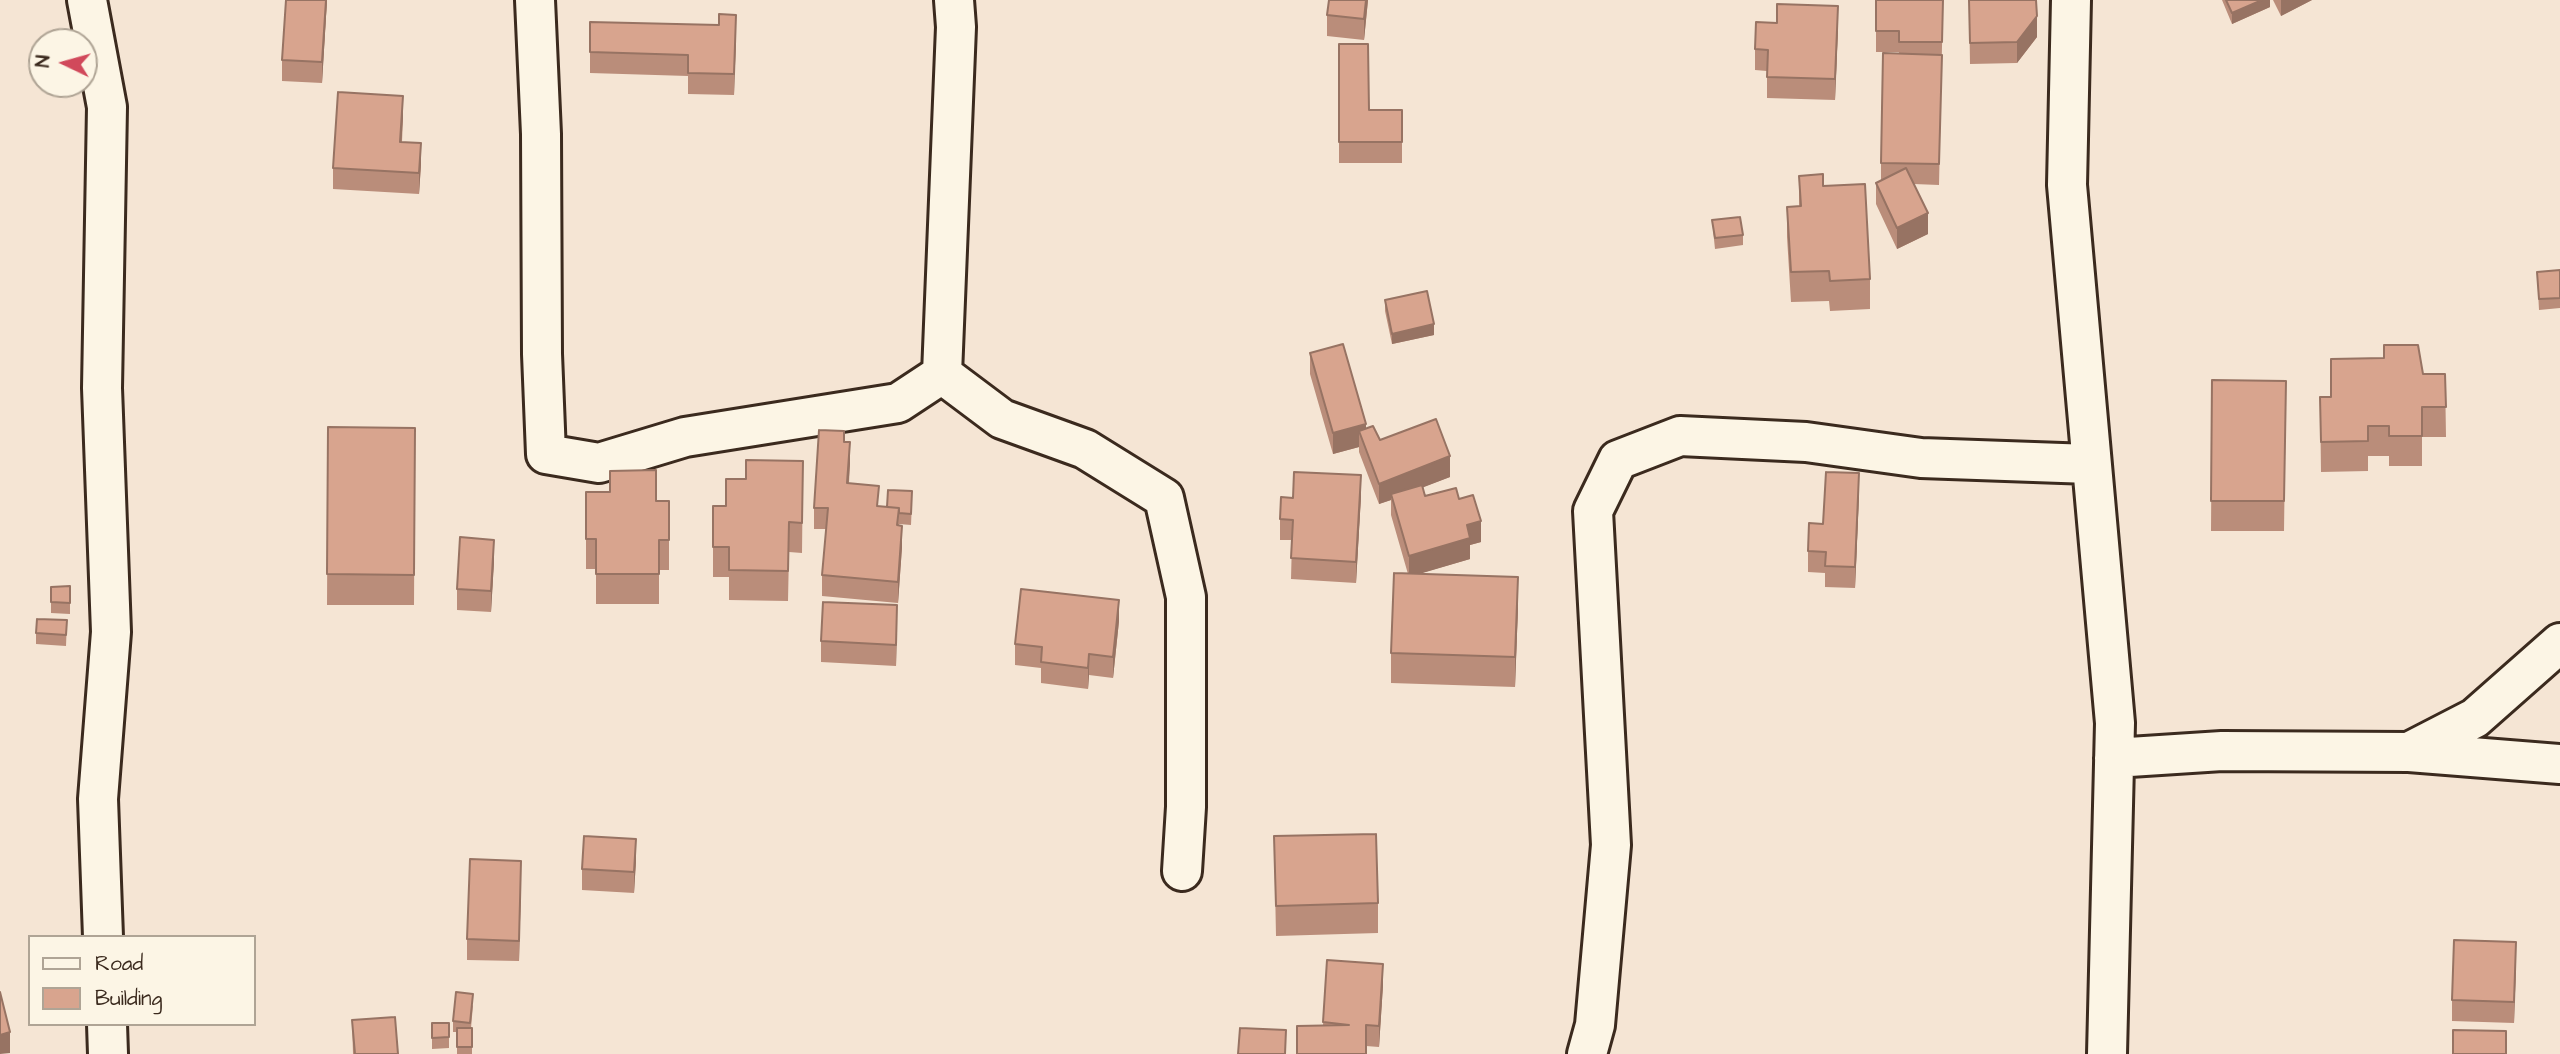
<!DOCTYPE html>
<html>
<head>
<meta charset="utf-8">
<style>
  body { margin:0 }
  #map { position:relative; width:2560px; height:1054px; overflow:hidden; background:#f5e5d4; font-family:"Architects Daughter",sans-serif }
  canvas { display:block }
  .legend { position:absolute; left:28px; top:935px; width:228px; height:91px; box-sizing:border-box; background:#fcf5e5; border:2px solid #afa495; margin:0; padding:9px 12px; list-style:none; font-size:21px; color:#3b2a1e }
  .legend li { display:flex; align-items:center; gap:14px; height:35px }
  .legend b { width:35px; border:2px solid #afa495 }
  .north { position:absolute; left:28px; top:28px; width:70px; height:70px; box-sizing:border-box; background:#fcf5e5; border:2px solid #afa495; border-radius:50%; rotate:275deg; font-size:19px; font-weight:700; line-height:28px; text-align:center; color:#3b2a1e }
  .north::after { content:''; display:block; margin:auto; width:24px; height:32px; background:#d1495b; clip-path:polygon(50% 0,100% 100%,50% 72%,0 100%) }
</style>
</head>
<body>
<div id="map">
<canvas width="2560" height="1054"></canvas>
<ul class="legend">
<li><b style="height:9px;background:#fcf5e5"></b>Road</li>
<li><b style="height:19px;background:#d8a48e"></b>Building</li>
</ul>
<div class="north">N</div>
</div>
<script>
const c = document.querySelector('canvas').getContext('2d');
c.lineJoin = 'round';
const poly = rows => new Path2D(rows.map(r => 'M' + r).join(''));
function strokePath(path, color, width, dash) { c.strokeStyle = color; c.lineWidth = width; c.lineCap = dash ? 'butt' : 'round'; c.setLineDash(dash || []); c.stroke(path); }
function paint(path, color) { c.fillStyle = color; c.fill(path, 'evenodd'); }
const minor = poly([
  [87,0,107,107,102,388,111,632,98,799,103,937],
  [535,0,541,134,542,354,546,454,599,463,685,437,898,403,942,374,1002,419,1085,449,1164,498,1186,597,1186,807,1182,871],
  [2071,0,2067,185,2115,723,2107,1054],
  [942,374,956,27,954,0],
  [2409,752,2560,764],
  [2114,758,2222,751,2409,752,2475,718,2560,643],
  [107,1024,108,1054],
  [1587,1054,1595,1025,1611,845,1593,511,1618,460,1680,436,1806,442,1921,458,2090,464]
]);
strokePath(minor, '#3b2a1e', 44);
strokePath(minor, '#fcf5e5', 38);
paint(poly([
  [327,0,322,83,282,81,282,60],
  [1368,0,1364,40,1327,36,1327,15],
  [1876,0,1943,0,1939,185,1914,184,1928,234,1897,249,1876,204,1876,183,1881,181,1881,163,1899,52,1876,52],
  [1969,0,2037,37,2017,63,1970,64],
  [2222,0,2270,0,2270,7,2232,24],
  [2273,0,2312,0,2281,16],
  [590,22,736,36,734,95,688,94,688,76,590,73],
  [1838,27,1835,100,1767,98,1767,71,1755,70,1755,49],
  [1339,44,1369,110,1402,110,1402,163,1339,163],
  [403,117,402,142,421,164,419,194,333,189,333,168],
  [1799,176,1823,186,1870,279,1870,309,1830,311,1829,301,1791,302,1787,237,1787,207,1799,206],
  [1712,220,1743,235,1743,245,1715,249],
  [2560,270,2560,308,2539,310,2537,272],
  [1385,300,1434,335,1392,344,1385,311],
  [1310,353,1366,428,1380,440,1450,477,1423,487,1425,496,1459,499,1481,542,1470,545,1470,559,1418,574,1518,607,1515,687,1391,683,1391,653,1408,574,1391,515,1391,500,1379,504,1359,452,1359,447,1333,454,1310,374],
  [2423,374,2445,374,2446,437,2422,437,2422,466,2389,466,2389,456,2368,456,2368,471,2321,472,2320,397,2331,397],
  [2212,380,2286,381,2284,531,2211,531],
  [328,427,415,428,414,605,327,605],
  [844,442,850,463,849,483,879,506,887,507,912,502,911,525,899,524,902,547,898,603,822,596,822,575,826,529,814,529,814,508],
  [803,461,802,553,789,552,788,601,729,600,729,577,713,577,713,506,726,506],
  [586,492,656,501,669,501,669,570,659,570,659,604,596,604,596,569,586,569],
  [1859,494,1855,588,1825,587,1825,573,1808,572,1808,551,1823,524],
  [1361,496,1356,583,1291,579,1292,540,1280,540,1280,519,1293,498],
  [494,561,491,612,457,610,457,589],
  [70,586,70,614,51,613,51,587],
  [67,620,66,646,36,644,36,633],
  [1119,621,1113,678,1089,675,1088,689,1041,683,1041,668,1015,665,1015,644],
  [897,625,896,666,821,662,821,641],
  [1274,836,1378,903,1378,933,1276,936],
  [636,860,634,893,582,890,582,869],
  [521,882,519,961,467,960,467,939],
  [1327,960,1383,985,1379,1047,1366,1046,1323,1025],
  [2516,963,2514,1023,2452,1021,2452,1000],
  [473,1005,471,1028,472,1028,472,1054,457,1054,457,1032,453,1032,453,1021],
  [352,1020,398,1054,353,1054],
  [432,1023,449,1023,449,1048,432,1049]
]), '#ba8d7a');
paint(poly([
  [326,0,327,0,322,83,322,62],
  [1366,0,1368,0,1364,40,1364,19],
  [2262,0,2270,0,2270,7,2232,24,2232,13],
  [2281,0,2312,0,2281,16],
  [1838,6,1838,27,1835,100,1835,79],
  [736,15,736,36,734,95,734,74],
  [2037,16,2037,37,2017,63,2017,42],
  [403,96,403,117,400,163,400,142],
  [421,143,421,164,419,194,419,173],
  [1928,213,1928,234,1897,249,1897,228],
  [1434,324,1434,335,1392,344,1392,334],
  [1366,424,1366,445,1359,431,1359,447,1333,454,1333,433],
  [850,442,850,463,847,504,847,483],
  [1450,456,1450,477,1393,499,1391,494,1391,500,1379,504,1379,484],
  [1859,473,1859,494,1855,588,1855,567],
  [1361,475,1361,496,1356,583,1356,562],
  [1481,521,1481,542,1470,545,1470,559,1409,577,1409,556,1467,525],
  [902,526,902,547,898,603,898,582],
  [494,540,494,561,491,612,491,591],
  [1518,577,1518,607,1515,687,1515,657],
  [1119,600,1119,621,1113,678,1113,657],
  [897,605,897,625,896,666,896,645],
  [1089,654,1089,675,1088,689,1088,668],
  [636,839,636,860,634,893,634,872],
  [521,861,521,882,519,961,519,941],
  [2516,942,2516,963,2514,1023,2514,1002],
  [1383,964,1383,985,1379,1047,1379,1026],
  [10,1032,10,1053,0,1054,0,1035]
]), '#977363');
const building = poly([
  [286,0,326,0,322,62,282,60,286,0],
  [1329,0,1366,0,1364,19,1327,15,1329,0],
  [1876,0,1943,0,1942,42,1899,42,1899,31,1876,31,1876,0],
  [1969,0,2036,0,2037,16,2017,42,1970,43,1969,0],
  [2226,0,2262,0,2232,13,2226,0],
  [1777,4,1838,6,1835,79,1767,77,1768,50,1755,49,1756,22,1777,23,1777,4],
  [719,14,736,15,734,74,688,73,688,55,590,52,590,22,719,25,719,14],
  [1339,44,1368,44,1369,110,1402,110,1402,142,1339,142,1339,44],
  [1883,53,1942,55,1939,164,1881,163,1883,53],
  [338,92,403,96,400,142,421,143,419,173,333,168,338,92],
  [1906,168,1928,213,1897,228,1876,183,1906,168],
  [1823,174,1823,186,1865,184,1870,279,1830,281,1829,271,1791,272,1787,207,1801,206,1799,176,1823,174],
  [1740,217,1743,235,1715,238,1712,220,1740,217],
  [2560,270,2560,298,2539,299,2537,272,2560,270],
  [1427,291,1434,324,1392,334,1385,300,1427,291],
  [1343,344,1366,424,1333,433,1310,353,1343,344],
  [2384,345,2418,345,2423,374,2445,374,2446,407,2422,407,2422,436,2389,436,2389,426,2368,426,2368,441,2321,442,2320,397,2331,397,2331,359,2384,358,2384,345],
  [2212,380,2286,381,2284,501,2211,501,2212,380],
  [1436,419,1450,456,1379,484,1359,431,1373,426,1380,440,1436,419],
  [328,427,415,428,414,575,327,574,328,427],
  [819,430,844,431,844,442,850,442,847,483,879,486,877,506,899,508,897,525,902,526,898,582,822,575,828,508,814,508,819,430],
  [746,460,803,461,802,523,789,522,788,571,729,570,729,547,713,547,713,506,726,506,726,479,746,479,746,460],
  [656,470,656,501,669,501,669,540,659,540,659,574,596,574,596,539,586,539,586,492,610,492,610,471,656,470],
  [1294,472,1361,475,1356,562,1291,558,1293,520,1280,519,1281,497,1293,498,1294,472],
  [1826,472,1859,473,1855,567,1825,566,1826,552,1808,551,1809,523,1823,524,1826,472],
  [1422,485,1425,496,1456,488,1459,499,1473,495,1481,521,1467,525,1470,538,1409,556,1391,494,1422,485],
  [888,490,912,491,911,514,899,513,899,508,887,507,888,490],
  [460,537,494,540,491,591,457,589,460,537],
  [1394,573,1518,577,1515,657,1391,653,1394,573],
  [70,586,70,603,51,602,51,587,70,586],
  [1021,589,1119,600,1113,657,1089,654,1088,668,1041,662,1042,647,1015,644,1021,589],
  [823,602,897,605,896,645,821,641,823,602],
  [37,619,67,620,66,635,36,633,37,619],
  [1376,834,1378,903,1276,906,1274,836,1376,834],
  [584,836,636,839,634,872,582,869,584,836],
  [470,859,521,861,519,941,467,939,470,859],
  [2454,940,2516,942,2514,1002,2452,1000,2454,940],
  [1327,960,1383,964,1379,1026,1366,1025,1366,1054,1297,1054,1297,1026,1349,1025,1323,1022,1327,960],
  [0,992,10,1032,0,1035,0,992],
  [456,992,473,994,470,1023,453,1021,456,992],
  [395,1017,398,1054,355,1054,352,1020,395,1017],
  [432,1023,449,1023,449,1037,432,1038,432,1023],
  [457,1028,472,1028,472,1047,457,1047,457,1028],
  [1240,1028,1286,1030,1285,1054,1238,1054,1240,1028],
  [2453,1030,2506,1031,2506,1054,2453,1054,2453,1030]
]);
paint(building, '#d8a48e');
strokePath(building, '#977363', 2);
</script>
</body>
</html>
